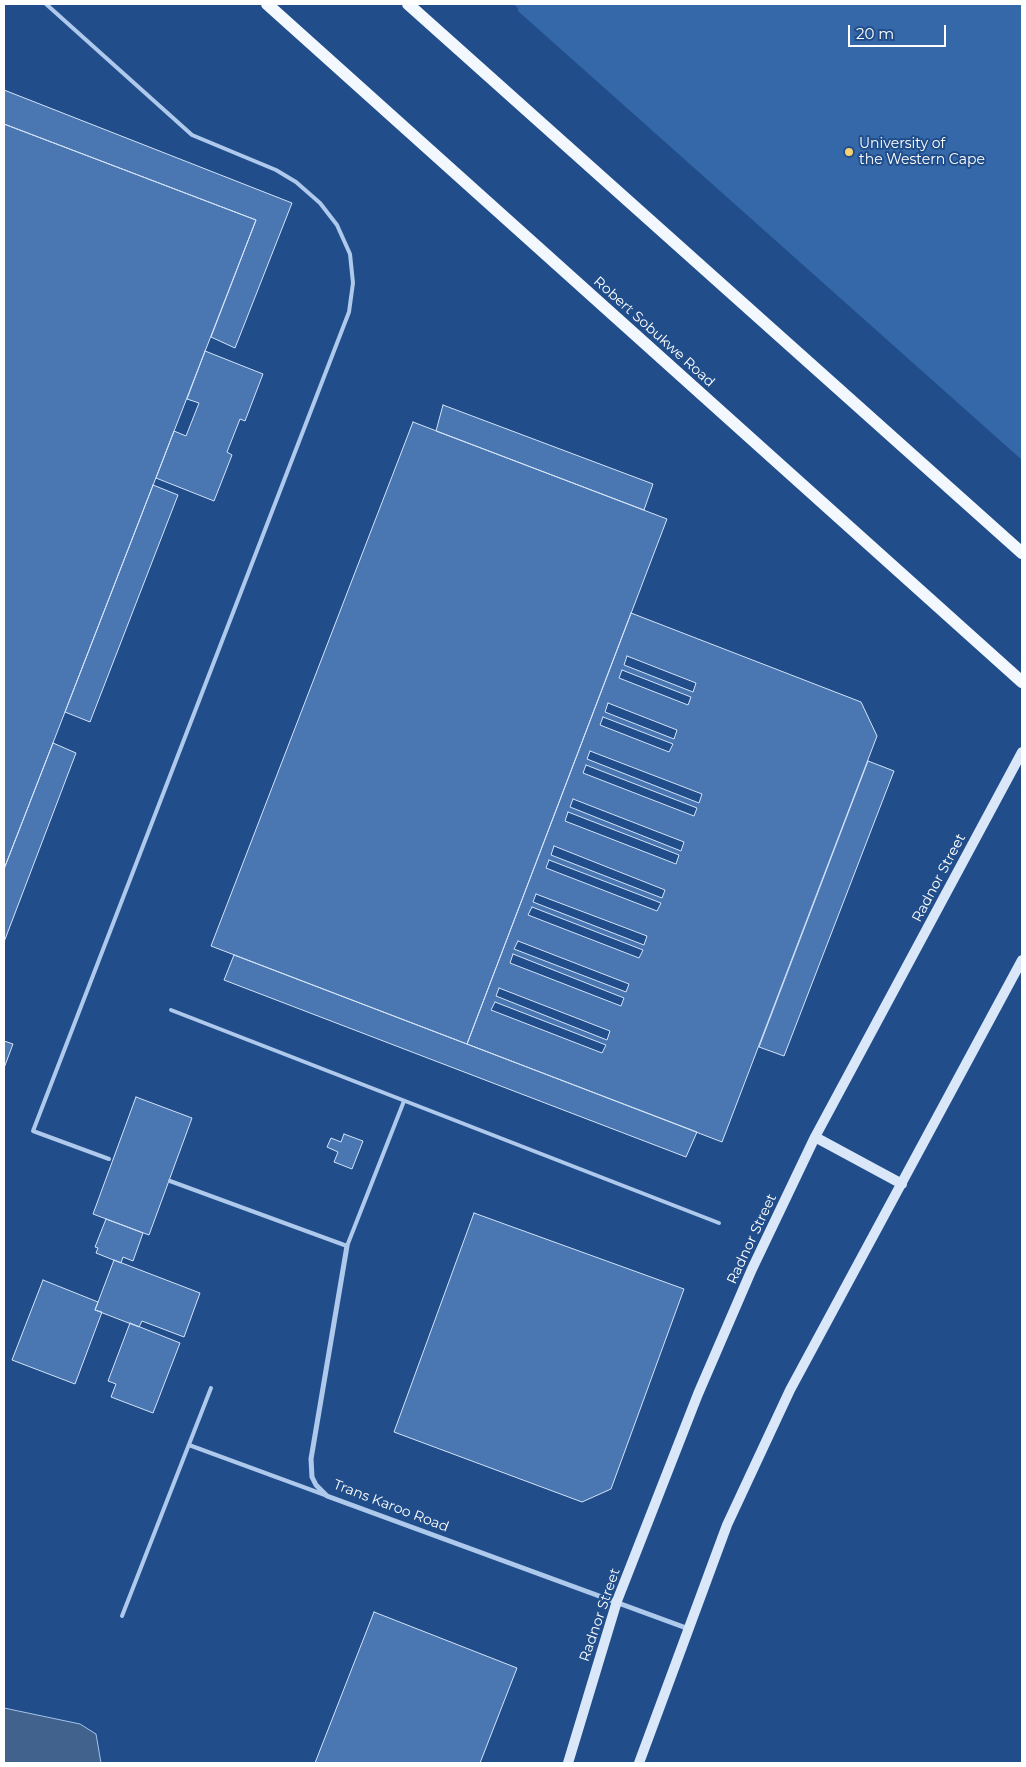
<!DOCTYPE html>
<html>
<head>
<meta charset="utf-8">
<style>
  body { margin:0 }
  #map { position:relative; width:1026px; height:1767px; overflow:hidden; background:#214e8b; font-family:Montserrat,sans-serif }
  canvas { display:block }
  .frame { position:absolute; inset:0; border:5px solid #fff; pointer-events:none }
  .scale { position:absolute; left:848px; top:25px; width:98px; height:22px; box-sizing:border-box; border:2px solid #fff; border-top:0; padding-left:6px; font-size:15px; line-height:18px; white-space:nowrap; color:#fff; -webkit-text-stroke:4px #214e8b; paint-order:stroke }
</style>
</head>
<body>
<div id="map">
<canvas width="1026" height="1767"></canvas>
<div class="frame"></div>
<div class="scale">20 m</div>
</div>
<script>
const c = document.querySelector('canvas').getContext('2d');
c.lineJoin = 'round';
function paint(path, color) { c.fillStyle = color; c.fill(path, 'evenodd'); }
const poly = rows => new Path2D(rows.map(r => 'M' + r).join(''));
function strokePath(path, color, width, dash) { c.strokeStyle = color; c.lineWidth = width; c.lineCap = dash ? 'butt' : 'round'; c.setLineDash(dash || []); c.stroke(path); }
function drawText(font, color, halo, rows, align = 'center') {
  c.font = font + ' Montserrat,sans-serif'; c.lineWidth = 4; c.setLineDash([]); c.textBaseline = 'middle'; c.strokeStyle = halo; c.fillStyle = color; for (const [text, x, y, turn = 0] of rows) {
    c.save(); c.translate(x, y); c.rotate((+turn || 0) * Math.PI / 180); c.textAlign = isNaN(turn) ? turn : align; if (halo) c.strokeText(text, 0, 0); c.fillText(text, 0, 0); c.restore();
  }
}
paint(poly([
  [513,4,1022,4,1022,460,518,11,518,8]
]), '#3568a8');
const water = poly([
  [4,1708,80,1724,96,1734,101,1763,4,1763,4,1708]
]);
paint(water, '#41628d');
strokePath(water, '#a2c4ec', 1);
const building = poly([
  [4,90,292,203,235,348,211,337,256,220,4,124,4,90],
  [4,124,256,220,4,869,4,124],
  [205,351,263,374,245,421,240,419,227,452,232,455,214,501,156,478,174,431,186,436,199,403,187,399,205,351],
  [443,405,653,484,644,510,436,431,443,405],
  [413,422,667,519,467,1044,211,946,413,422],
  [153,485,178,495,90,722,65,712,153,485],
  [631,613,861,702,877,736,722,1142,467,1044,631,613],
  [627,656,696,683,693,692,624,665,627,656],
  [622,670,691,697,688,705,619,678,622,670],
  [608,703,677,730,674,739,605,712,608,703],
  [603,717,673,744,669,752,600,725,603,717],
  [590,751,702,794,699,803,587,759,590,751],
  [586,765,697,808,694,816,583,773,586,765],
  [573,799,684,842,681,851,570,807,573,799],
  [568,812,679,855,676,864,565,821,568,812],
  [554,846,665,890,662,898,551,855,554,846],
  [549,860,661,903,657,911,546,868,549,860],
  [536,894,647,936,644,945,533,902,536,894],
  [532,907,643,950,639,958,528,915,532,907],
  [518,941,629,984,626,992,514,949,518,941],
  [513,954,624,998,621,1006,510,963,513,954],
  [499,988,610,1031,607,1040,496,996,499,988],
  [495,1002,606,1045,602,1053,491,1010,495,1002],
  [53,743,76,753,4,942,4,869,53,743],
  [868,761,894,771,784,1056,759,1047,868,761],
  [234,955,697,1132,686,1157,224,980,234,955],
  [4,1041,13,1044,4,1068,4,1041],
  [136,1097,192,1118,149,1235,93,1214,136,1097],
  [344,1134,363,1141,352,1169,334,1162,338,1152,327,1147,331,1138,341,1142,344,1134],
  [474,1213,684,1289,611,1489,582,1502,394,1432,474,1213],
  [106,1219,143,1233,133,1261,123,1257,121,1263,96,1253,98,1248,95,1247,106,1219],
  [114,1260,200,1293,184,1337,142,1321,139,1327,95,1310,114,1260],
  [43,1280,98,1302,95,1310,102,1312,75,1384,12,1360,43,1280],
  [130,1323,180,1343,153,1413,111,1397,116,1384,108,1381,130,1323],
  [374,1612,517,1668,480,1763,315,1763,374,1612]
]);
paint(building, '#4a77b2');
strokePath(building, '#d3e3f8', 1);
strokePath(poly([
  [46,4,192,135,276,170,296,182,320,203,337,225,350,254,353,283,349,312,33,1131,109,1159],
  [171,1010,719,1223],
  [170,1181,347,1246,404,1101],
  [189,1445,325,1495],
  [122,1616,211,1388]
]), '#aec9eb', 4);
strokePath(poly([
  [347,1246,311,1459,312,1477,316,1485,327,1496,689,1629]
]), '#aec9eb', 5);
strokePath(poly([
  [815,1137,902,1184],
  [568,1763,617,1601,698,1394,752,1269,815,1137,1022,752],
  [639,1763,727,1525,790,1390,1022,960]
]), '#dae7f9', 10);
strokePath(poly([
  [267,4,1022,682],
  [408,4,1022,553]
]), '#f3f7fe', 12);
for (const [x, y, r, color] of [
  [849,152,5,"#f7d270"]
]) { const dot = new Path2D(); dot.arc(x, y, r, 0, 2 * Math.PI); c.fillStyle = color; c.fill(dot); strokePath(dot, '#214e8b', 2); }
drawText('14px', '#fff', '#214e8b', [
  ["University of",859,144],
  ["the Western Cape",859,160]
], 'left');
drawText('14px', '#fff', '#214e8b', [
  ["Robert Sobukwe Road",654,332,42],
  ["Radnor Street",939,878,-62],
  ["Radnor Street",752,1239,-65],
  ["Trans Karoo Road",391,1506,21],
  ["Radnor Street",600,1615,-71]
]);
</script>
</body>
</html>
